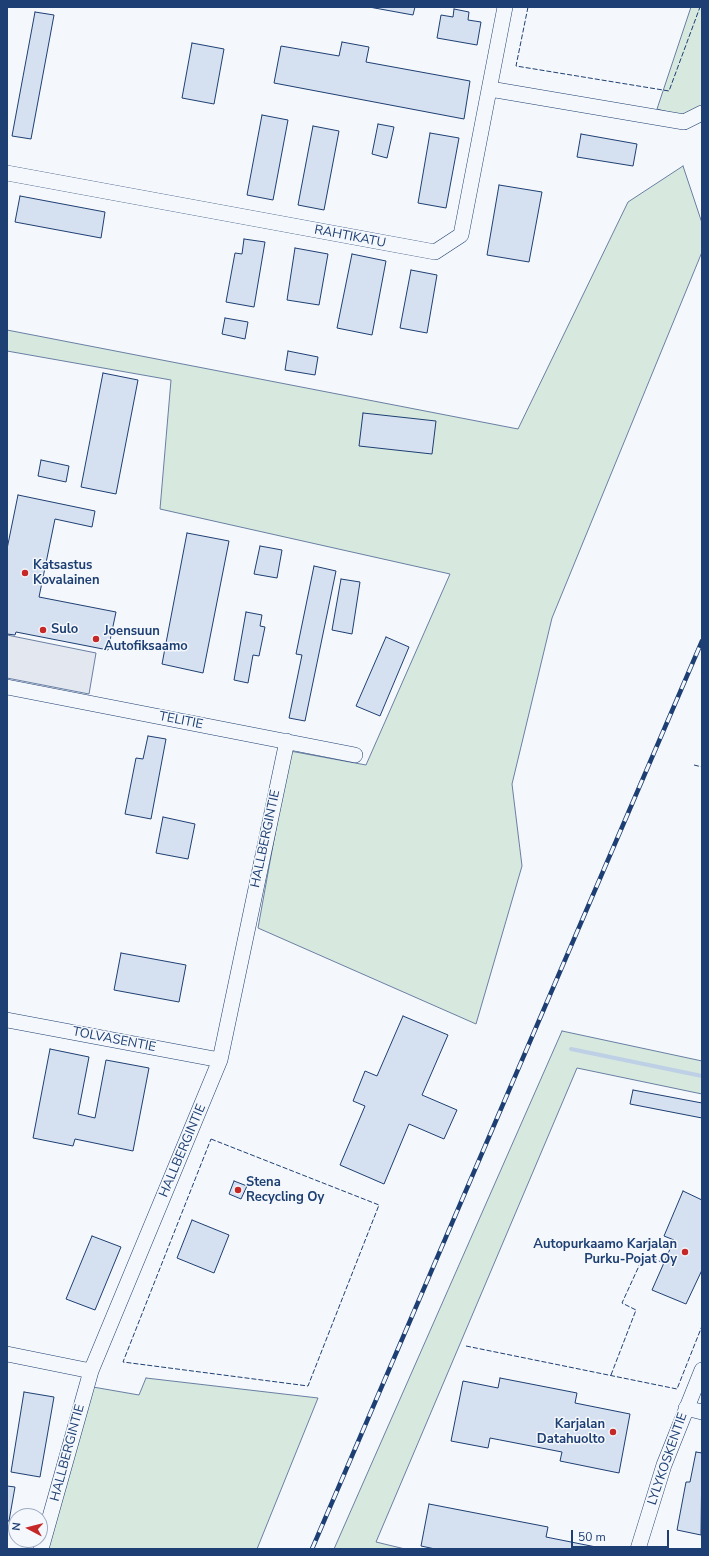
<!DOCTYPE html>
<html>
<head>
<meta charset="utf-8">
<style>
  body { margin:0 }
  #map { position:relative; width:709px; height:1556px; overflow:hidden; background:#f4f7fb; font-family:"Nunito Sans",sans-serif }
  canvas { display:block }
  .frame { position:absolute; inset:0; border:8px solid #1d3f73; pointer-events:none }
  .north { position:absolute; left:8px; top:1508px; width:40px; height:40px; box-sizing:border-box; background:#f4f7fb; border:1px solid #9eadc5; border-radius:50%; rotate:277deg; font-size:11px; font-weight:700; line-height:16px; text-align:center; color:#1d3f73 }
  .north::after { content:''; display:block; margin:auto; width:14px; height:18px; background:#c62828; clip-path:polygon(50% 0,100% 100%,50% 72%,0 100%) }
  .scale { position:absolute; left:571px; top:1530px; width:98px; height:18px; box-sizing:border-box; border:2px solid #1d3f73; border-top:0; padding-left:5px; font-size:12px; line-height:14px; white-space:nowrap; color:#1d3f73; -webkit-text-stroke:3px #f4f7fb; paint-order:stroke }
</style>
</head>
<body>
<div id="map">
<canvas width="709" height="1556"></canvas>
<div class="frame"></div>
<div class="north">N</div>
<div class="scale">50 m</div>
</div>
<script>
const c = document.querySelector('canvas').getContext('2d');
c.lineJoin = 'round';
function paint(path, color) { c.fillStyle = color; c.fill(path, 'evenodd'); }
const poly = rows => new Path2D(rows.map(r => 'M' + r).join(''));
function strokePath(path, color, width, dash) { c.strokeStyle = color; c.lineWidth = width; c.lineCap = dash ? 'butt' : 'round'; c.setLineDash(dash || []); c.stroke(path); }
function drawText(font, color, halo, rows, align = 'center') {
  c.font = font + ' "Nunito Sans",sans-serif'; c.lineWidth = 3; c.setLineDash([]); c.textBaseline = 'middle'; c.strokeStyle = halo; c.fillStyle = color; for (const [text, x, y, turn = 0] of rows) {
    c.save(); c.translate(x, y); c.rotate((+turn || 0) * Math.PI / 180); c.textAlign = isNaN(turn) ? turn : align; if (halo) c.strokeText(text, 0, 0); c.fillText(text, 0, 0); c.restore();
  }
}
const green = poly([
  [691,7,702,7,702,122,657,109,691,7],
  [683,166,702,223,702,252,552,618,512,784,522,866,476,1024,258,928,290,751,366,765,450,574,160,509,171,380,7,351,7,330,518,429,628,202,683,166],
  [562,1031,702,1061,702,1094,577,1068,376,1542,405,1549,334,1549,562,1031],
  [146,1378,318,1398,257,1549,46,1549,93,1387,139,1395,146,1378]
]);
paint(green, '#d7e8df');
strokePath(green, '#687fa3', 1);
const parking = poly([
  [7,635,96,653,89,694,7,678,7,635]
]);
paint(parking, '#e3e8f0');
strokePath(parking, '#687fa3', 1);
strokePath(poly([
  [571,1049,702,1076]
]), '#bed0e5', 4);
const building = poly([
  [369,7,415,7,413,15,369,7],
  [454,9,469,12,468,20,481,22,477,45,437,38,441,15,453,17,454,9],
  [35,12,54,15,31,139,12,136,35,12],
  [342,42,369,47,366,62,470,81,464,119,274,83,281,46,339,56,342,42],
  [192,43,224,49,214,104,182,98,192,43],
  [262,115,288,120,273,200,247,195,262,115],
  [378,124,394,127,387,158,372,154,378,124],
  [313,126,339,131,324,210,298,205,313,126],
  [430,133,459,138,446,208,418,203,430,133],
  [581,134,637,144,633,166,577,157,581,134],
  [499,185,542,192,529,262,487,255,499,185],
  [20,196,105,212,101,238,15,222,20,196],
  [244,239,265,242,254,307,226,302,235,253,242,254,244,239],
  [295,248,328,254,319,305,287,300,295,248],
  [352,254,386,261,372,335,337,328,352,254],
  [411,270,437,275,427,333,400,328,411,270],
  [225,318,248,322,245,339,222,334,225,318],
  [288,351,318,357,315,375,285,370,288,351],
  [103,373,138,380,116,494,81,487,103,373],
  [363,413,436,421,432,454,359,446,363,413],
  [41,460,69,466,66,482,38,476,41,460],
  [18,495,95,511,92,527,55,519,39,597,116,612,108,650,16,632,15,635,7,634,7,549,18,495],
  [187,533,229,541,203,673,162,664,187,533],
  [260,546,282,550,277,578,254,574,260,546],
  [314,566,336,571,305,721,289,718,302,655,296,654,314,566],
  [341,579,360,582,352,634,332,630,341,579],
  [246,612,262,615,260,626,265,627,259,656,253,655,248,683,234,680,246,612],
  [386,637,409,647,380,716,356,706,386,637],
  [148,736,166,739,151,819,125,814,136,758,143,759,148,736],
  [163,817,195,824,188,859,156,853,163,817],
  [121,953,186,965,179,1002,114,990,121,953],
  [403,1016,448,1035,422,1095,457,1110,444,1139,409,1124,384,1184,340,1165,365,1106,353,1101,365,1071,377,1076,403,1016],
  [50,1049,89,1057,78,1114,95,1118,106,1060,149,1068,133,1151,75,1139,73,1146,33,1138,50,1049],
  [633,1090,702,1103,702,1118,630,1104,633,1090],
  [234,1181,247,1186,241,1199,229,1194,234,1181],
  [683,1191,702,1200,702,1270,686,1304,652,1290,674,1240,664,1236,683,1191],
  [192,1220,229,1235,214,1273,177,1258,192,1220],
  [92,1236,121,1247,95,1310,66,1299,92,1236],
  [500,1378,577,1393,575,1403,630,1414,619,1473,560,1461,562,1452,490,1438,488,1448,451,1441,463,1381,498,1388,500,1378],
  [24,1392,54,1397,40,1477,11,1472,24,1392],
  [696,1452,702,1453,701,1535,677,1530,686,1482,690,1482,696,1452],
  [7,1486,15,1487,9,1521,7,1521,7,1486],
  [429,1504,548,1527,546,1537,606,1549,435,1549,421,1546,429,1504]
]);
paint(building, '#d5e0f0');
strokePath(building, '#1d3f73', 1);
const minor = poly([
  [490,89,684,122,702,113],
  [7,173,435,252,461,235,505,7],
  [7,687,355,755],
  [7,1020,220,1060],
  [7,1354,91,1371],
  [686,1408,702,1412],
  [41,1549,91,1371,220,1060,287,741],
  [638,1549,664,1465,702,1370]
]);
strokePath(minor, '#1d3f73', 16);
strokePath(minor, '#f4f7fb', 15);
const rail = poly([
  [312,1549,702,641]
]);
strokePath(rail, '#1d3f73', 4.5);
strokePath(rail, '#f4f7fb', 3, [9]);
strokePath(poly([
  [528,7,516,66,669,91,700,7],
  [694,765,702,767],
  [211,1139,379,1205,308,1386,123,1362,211,1139],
  [466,1346,677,1389,702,1326],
  [611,1375,636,1310,622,1303,644,1255,664,1263]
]), '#1d3f73', 1, [5, 2]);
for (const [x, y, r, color] of [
  [25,573,4,"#c62828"],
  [43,630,4,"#c62828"],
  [96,639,4,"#c62828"],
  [238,1190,4,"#c62828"],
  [685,1252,4,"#c62828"],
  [613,1432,4,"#c62828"]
]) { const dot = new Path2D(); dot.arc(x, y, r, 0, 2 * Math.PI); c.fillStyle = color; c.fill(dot); strokePath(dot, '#f4f7fb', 1.5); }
drawText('13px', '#1d3f73', '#f4f7fb', [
  ["RAHTIKATU",350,237,11],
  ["TELITIE",181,721,11],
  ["HALLBERGINTIE",266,839,-78],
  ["TOLVASENTIE",114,1040,11],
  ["HALLBERGINTIE",183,1151,-67],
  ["HALLBERGINTIE",68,1453,-75],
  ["LYLYKOSKENTIE",668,1459,-71]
]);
drawText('bold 13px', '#1d3f73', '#f4f7fb', [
  ["Katsastus",33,566],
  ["Kovalainen",33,581],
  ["Sulo",51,630],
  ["Joensuun",104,632],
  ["Autofiksaamo",104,647],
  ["Stena",246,1183],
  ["Recycling Oy",246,1198],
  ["Autopurkaamo Karjalan",677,1245,"right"],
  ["Purku-Pojat Oy",677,1260,"right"],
  ["Karjalan",605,1425,"right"],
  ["Datahuolto",605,1440,"right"]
], 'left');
</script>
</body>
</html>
